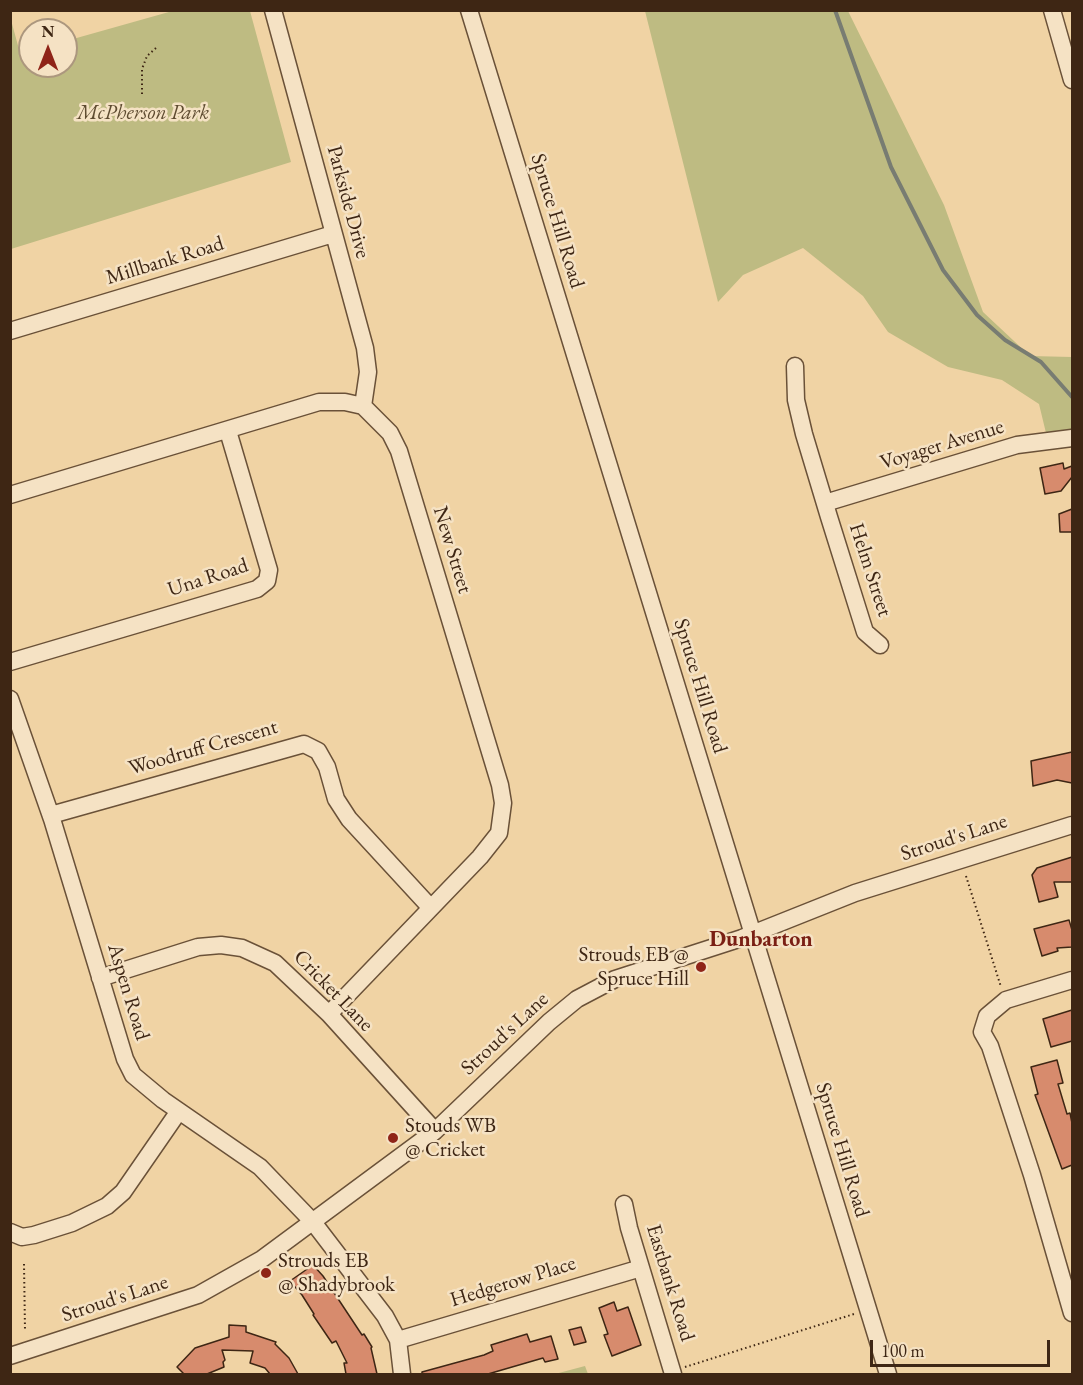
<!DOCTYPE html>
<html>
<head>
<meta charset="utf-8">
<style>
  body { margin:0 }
  #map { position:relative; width:1083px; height:1385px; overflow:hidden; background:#f0d3a4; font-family:"EB Garamond",serif }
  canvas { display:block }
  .frame { position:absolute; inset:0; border:12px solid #3e2614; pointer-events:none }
  .north { position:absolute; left:18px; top:18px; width:60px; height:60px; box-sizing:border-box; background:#f5e2c4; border:2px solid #ac977e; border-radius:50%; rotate:0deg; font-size:16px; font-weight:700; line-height:24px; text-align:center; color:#3e2614 }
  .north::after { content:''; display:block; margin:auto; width:21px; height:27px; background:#8f2418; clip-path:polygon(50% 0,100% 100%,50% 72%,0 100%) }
  .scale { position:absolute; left:870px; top:1340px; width:180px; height:27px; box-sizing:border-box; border:3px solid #3e2614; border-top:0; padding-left:8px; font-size:18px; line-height:21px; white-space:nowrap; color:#3e2614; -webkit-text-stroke:4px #f5e2c4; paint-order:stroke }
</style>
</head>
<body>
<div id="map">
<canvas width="1083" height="1385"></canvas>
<div class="frame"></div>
<div class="north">N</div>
<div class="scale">100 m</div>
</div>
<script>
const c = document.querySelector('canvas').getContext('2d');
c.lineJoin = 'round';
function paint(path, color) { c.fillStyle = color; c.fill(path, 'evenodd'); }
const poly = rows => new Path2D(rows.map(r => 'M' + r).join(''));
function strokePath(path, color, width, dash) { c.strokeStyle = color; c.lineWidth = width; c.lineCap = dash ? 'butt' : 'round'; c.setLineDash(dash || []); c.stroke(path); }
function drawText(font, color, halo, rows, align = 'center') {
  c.font = font + ' "EB Garamond",serif'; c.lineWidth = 5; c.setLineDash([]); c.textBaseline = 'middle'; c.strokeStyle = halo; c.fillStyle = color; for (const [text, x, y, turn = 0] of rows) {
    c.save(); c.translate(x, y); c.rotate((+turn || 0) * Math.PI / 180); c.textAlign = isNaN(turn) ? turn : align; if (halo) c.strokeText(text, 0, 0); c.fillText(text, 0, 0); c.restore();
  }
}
paint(poly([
  [176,10,250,11,291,162,11,249,11,20,20,53,30,50,30,66,66,66,66,41],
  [645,11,848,11,944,205,983,312,1030,356,1072,357,1072,431,1046,433,1039,404,1002,380,948,367,888,332,863,296,803,248,743,275,718,302],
  [585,1366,588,1374,555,1374]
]), '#bebb82');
strokePath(poly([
  [835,10,891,167,943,270,977,315,1005,340,1041,362,1072,397]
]), '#787c72', 4);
const building = poly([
  [1063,463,1064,469,1072,466,1072,477,1061,491,1045,494,1040,468,1063,463],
  [1072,509,1072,532,1060,532,1059,514,1072,509],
  [1072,752,1072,783,1057,780,1033,786,1031,761,1072,752],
  [1072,857,1072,882,1054,882,1058,897,1039,902,1032,875,1037,868,1072,857],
  [1069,920,1072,930,1072,947,1057,948,1058,951,1042,956,1034,929,1069,920],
  [1072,1010,1072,1041,1051,1047,1043,1019,1072,1010],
  [1057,1060,1063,1083,1058,1084,1067,1114,1070,1113,1072,1123,1072,1165,1062,1169,1035,1095,1038,1094,1031,1067,1057,1060],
  [313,1265,323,1276,362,1335,364,1334,372,1347,371,1348,377,1374,346,1374,344,1363,347,1363,336,1341,332,1343,313,1315,314,1314,302,1295,290,1281,313,1265],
  [614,1302,617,1311,628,1307,641,1345,612,1356,604,1335,608,1334,599,1308,614,1302],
  [229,1325,246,1326,246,1332,276,1342,275,1344,289,1358,298,1374,270,1374,265,1368,250,1363,253,1351,222,1350,225,1360,223,1362,224,1367,207,1374,184,1374,177,1367,195,1348,229,1337,229,1325],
  [581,1327,586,1342,574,1345,569,1330,581,1327],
  [527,1334,530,1342,551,1336,558,1359,545,1362,543,1358,488,1374,422,1374,422,1372,484,1355,493,1351,491,1345,527,1334]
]);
paint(building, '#d78b6d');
strokePath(building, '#3e2614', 1.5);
const minor = poly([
  [273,10,365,348,368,372,363,406],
  [469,10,888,1374],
  [1052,10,1072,80],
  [10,331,333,234],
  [795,366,796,400,804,434,829,517,865,632,880,645],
  [10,495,319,402,345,402,363,406,390,433,399,451,500,785,503,803,499,833,480,857,329,1014],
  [825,503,1017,445,1072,438],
  [10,662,257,589,267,581,269,570,228,431],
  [10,699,52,819,125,1059,133,1075,163,1100,260,1167,313,1222,385,1316,398,1340,402,1374],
  [51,815,304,744,318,751,327,767,336,799,349,819,430,907],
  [100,978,198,947,221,945,242,948,275,963,329,1014,435,1131],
  [1072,980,1006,1000,987,1016,982,1032,990,1046,1032,1175,1072,1313],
  [624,1204,629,1228,673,1374],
  [10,1232,22,1237,34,1235,72,1223,107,1206,123,1192,179,1111],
  [398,1340,641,1268],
  [10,1356,198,1295,262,1259,435,1131,549,1022,577,999,615,979,742,938,855,893,1072,825]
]);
strokePath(minor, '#6a5138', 19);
strokePath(poly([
  [142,94,142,69,147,56,157,47],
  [966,876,1001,987],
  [24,1264,25,1330],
  [685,1367,854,1314]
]), '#3e2614', 2, [1.5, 3]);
strokePath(minor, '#f5e2c4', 16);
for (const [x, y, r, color] of [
  [701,967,6,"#8f2418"],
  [393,1138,6,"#8f2418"],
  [266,1273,6,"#8f2418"]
]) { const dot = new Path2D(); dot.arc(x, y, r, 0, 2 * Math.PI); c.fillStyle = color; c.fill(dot); strokePath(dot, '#f5e2c4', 2); }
drawText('italic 21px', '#5e4b30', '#f5e2c4', [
  ["McPherson Park",143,113]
]);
drawText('21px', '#3e2614', '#f5e2c4', [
  ["Parkside Drive",348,202,75],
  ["Spruce Hill Road",557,221,73],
  ["Millbank Road",165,261,-17],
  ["Voyager Avenue",942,445,-17],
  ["New Street",452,550,73],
  ["Helm Street",870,570,72],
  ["Una Road",208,578,-18],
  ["Spruce Hill Road",700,686,73],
  ["Woodruff Crescent",203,748,-16],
  ["Stroud's Lane",954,838,-18],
  ["Cricket Lane",333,991,46],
  ["Aspen Road",128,992,73],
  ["Stroud's Lane",505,1034,-43],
  ["Spruce Hill Road",842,1150,73],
  ["Hedgerow Place",513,1282,-17],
  ["Eastbank Road",670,1283,73],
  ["Stroud's Lane",115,1299,-18]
]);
drawText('21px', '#3e2614', '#f5e2c4', [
  ["Strouds EB @",689,955,"right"],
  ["Spruce Hill",689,979,"right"],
  ["Stouds WB",405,1126],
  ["@ Cricket",405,1150],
  ["Strouds EB",278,1261],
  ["@ Shadybrook",278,1285]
], 'left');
drawText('bold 22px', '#7a1f14', '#f5e2c4', [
  ["Dunbarton",761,940]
]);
</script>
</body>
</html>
